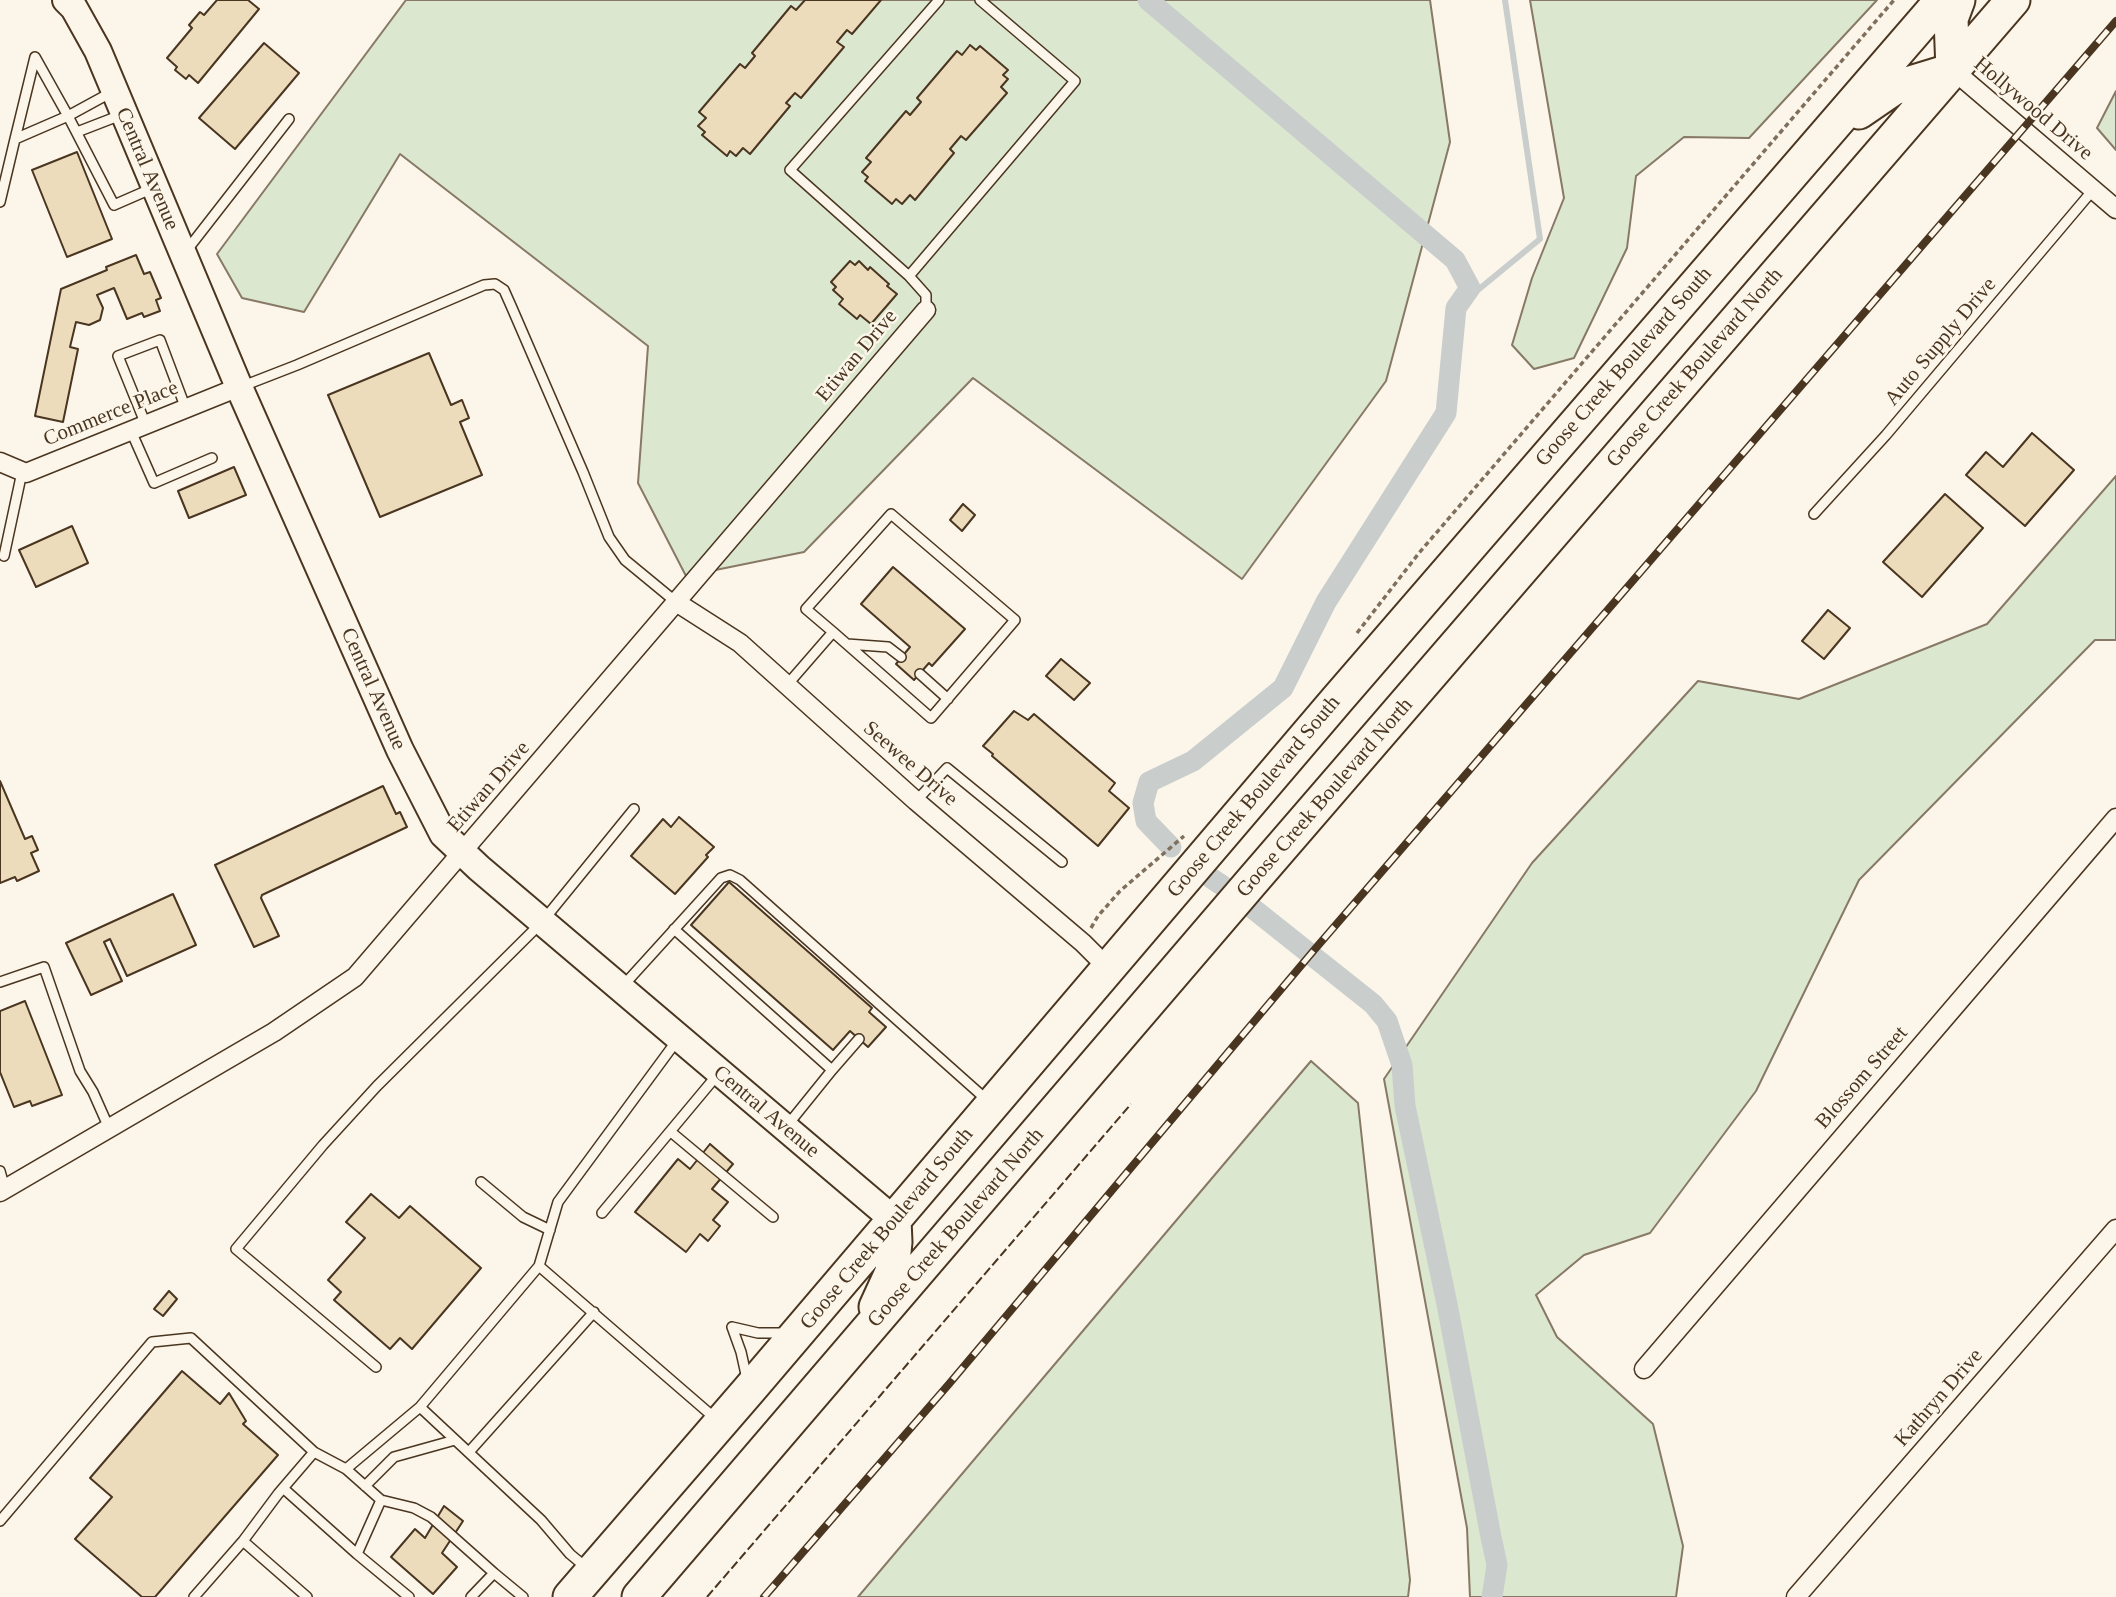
<!DOCTYPE html>
<html>
<head>
<meta charset="utf-8">
<style>
  body { margin:0 }
  canvas { display:block; background:#fbf6e9 }
</style>
</head>
<body>
<canvas width="2116" height="1597"></canvas>
<script>
const c = document.querySelector('canvas').getContext('2d');
c.lineJoin = 'round';
function paint(path, color) { c.fillStyle = color; c.fill(path, 'evenodd'); }
const poly = rows => new Path2D(rows.map(r => 'M' + r).join(''));
function strokePath(path, color, width, dash) { c.strokeStyle = color; c.lineWidth = width; c.lineCap = dash ? 'butt' : 'round'; c.setLineDash(dash || []); c.stroke(path); }
function drawText(font, color, halo, rows, align = 'center') {
  c.font = font + ' Georgia,serif'; c.lineWidth = 5; c.setLineDash([]); c.textBaseline = 'middle'; c.strokeStyle = halo; c.fillStyle = color; for (const [text, x, y, turn = 0] of rows) {
    c.save(); c.translate(x, y); c.rotate((+turn || 0) * Math.PI / 180); c.textAlign = isNaN(turn) ? turn : align; if (halo) c.strokeText(text, 0, 0); c.fillText(text, 0, 0); c.restore();
  }
}
const green = poly([
  [406,0,1430,0,1450,142,1386,381,1242,579,973,378,804,552,686,576,638,483,648,346,400,154,304,312,242,298,217,254,406,0],
  [1530,0,1877,0,1749,138,1684,137,1636,176,1627,248,1574,358,1534,369,1512,345,1532,278,1564,198,1530,0],
  [2116,91,2116,150,2097,128,2116,91],
  [2116,476,2116,640,2095,640,1859,880,1756,1091,1650,1233,1584,1255,1536,1295,1557,1337,1653,1424,1683,1546,1676,1597,1470,1597,1467,1528,1384,1079,1532,863,1698,681,1799,699,1987,624,2116,476],
  [1311,1061,1358,1103,1410,1580,1408,1597,858,1597,1311,1061]
]);
paint(green, '#dce7d0');
strokePath(green, '#887966', 2);
strokePath(poly([
  [1456,308,1540,239,1505,0]
]), '#c9cecd', 6);
strokePath(poly([
  [1148,0,1455,260,1470,288,1456,308,1446,413,1326,602,1283,688,1193,761,1149,782,1143,803,1146,821,1171,847],
  [1211,878,1223,886],
  [1251,907,1373,1004,1387,1021,1402,1065,1405,1106,1447,1304,1491,1537,1497,1565,1492,1597]
]), '#c9cecd', 21);
const building = poly([
  [217,0,248,0,259,9,198,83,189,75,186,79,175,70,177,67,167,58,192,28,189,25,200,12,204,15,217,0],
  [805,0,881,0,852,34,847,30,837,42,844,47,801,98,795,93,786,103,790,106,750,154,743,148,736,156,730,151,727,156,702,135,705,132,698,126,706,118,699,112,740,64,745,68,755,56,752,53,791,6,796,10,805,0],
  [264,43,299,73,235,149,199,118,264,43],
  [970,45,976,50,980,46,1008,70,1003,75,1008,79,1001,87,1007,93,966,140,961,136,950,149,954,153,915,200,910,195,902,204,896,199,892,204,865,181,868,177,862,172,871,162,866,158,906,111,910,115,921,102,917,98,957,51,962,55,970,45],
  [77,152,112,239,67,257,32,170,77,152],
  [136,255,144,274,150,272,161,298,156,300,160,311,144,317,142,313,127,319,114,288,97,295,103,308,100,320,89,325,76,322,70,347,78,349,63,422,35,416,61,289,107,270,106,267,136,255],
  [850,261,855,265,859,261,868,270,870,267,889,284,887,286,897,294,871,324,860,315,857,319,839,304,843,299,833,290,836,287,831,282,850,261],
  [429,353,451,405,462,400,469,418,460,422,482,475,380,517,328,395,429,353],
  [2032,433,2074,470,2025,526,1966,475,1986,452,2003,467,2032,433],
  [234,467,246,495,189,518,178,491,234,467],
  [1945,494,1983,528,1922,597,1883,562,1945,494],
  [963,504,975,515,962,531,950,520,963,504],
  [72,526,88,563,36,587,19,550,72,526],
  [893,567,965,629,932,666,929,663,914,680,896,664,910,647,861,604,893,567],
  [1828,610,1850,628,1824,659,1802,641,1828,610],
  [1061,659,1090,683,1074,700,1046,676,1061,659],
  [1014,711,1028,720,1034,714,1115,783,1109,791,1129,808,1098,846,992,756,993,754,983,746,1014,711],
  [0,781,25,839,32,836,38,850,31,853,39,871,17,881,15,877,0,883,0,781],
  [383,786,396,814,400,812,407,827,262,895,261,898,279,936,254,947,215,865,383,786],
  [679,817,714,847,706,855,708,857,675,894,631,856,663,819,671,827,679,817],
  [729,882,872,1008,869,1012,886,1027,868,1047,850,1031,833,1050,691,925,729,882],
  [173,894,196,945,127,976,110,939,104,942,122,981,91,995,66,943,173,894],
  [25,1001,62,1095,32,1106,30,1101,14,1107,0,1072,0,1011,25,1001],
  [710,1144,733,1164,712,1189,728,1202,713,1220,720,1226,708,1241,700,1234,686,1252,635,1212,678,1159,690,1169,710,1144],
  [371,1194,399,1218,410,1206,481,1268,412,1349,400,1338,390,1349,334,1300,341,1292,328,1280,365,1238,346,1222,371,1194],
  [169,1291,177,1299,163,1316,154,1309,169,1291],
  [182,1371,220,1404,229,1393,246,1421,243,1424,278,1455,155,1597,142,1597,75,1539,112,1497,90,1478,182,1371],
  [444,1506,463,1521,442,1553,457,1567,433,1594,391,1557,415,1529,425,1538,444,1506]
]);
paint(building, '#ecdcbc');
strokePath(building, '#4a3520', 2);
const lane = poly([
  [77,132,121,115],
  [15,139,35,57,68,116,112,92],
  [0,202,15,139,68,116,114,205,153,188],
  [187,250,289,119],
  [909,276,1075,81,980,0],
  [926,310,926,295,909,276,790,170,939,0],
  [243,386,297,365,484,285,495,284,504,290,512,308,583,472,609,537,625,560,676,602],
  [146,425,118,356,160,340,186,409],
  [131,431,154,483,212,458],
  [1814,514,1886,435,2093,190],
  [4,556,22,472],
  [847,644,888,647,901,657],
  [920,674,948,699],
  [787,685,833,632,931,718,1015,620,891,514,806,609,833,632],
  [916,801,947,768,1062,862],
  [674,929,832,1070,786,1127],
  [0,982,44,967,80,1071,93,1092,109,1128],
  [622,987,721,878,730,875,740,880,988,1101],
  [678,1039,558,1202,539,1266,717,1420],
  [832,1070,859,1039],
  [671,1132,773,1217],
  [0,1171,5,1189],
  [481,1182,523,1217,550,1230],
  [602,1213,718,1074],
  [539,1266,420,1407,541,1520,570,1554,588,1569],
  [732,1327,758,1333,785,1333],
  [732,1327,741,1352,747,1379],
  [376,1367,236,1249,323,1145,377,1086,542,922,634,809],
  [469,1452,594,1312],
  [346,1469,420,1407],
  [365,1486,394,1457,455,1440],
  [283,1488,357,1554],
  [381,1500,414,1508,431,1517,494,1573],
  [0,1521,152,1342,191,1338,314,1452,346,1469,381,1500,357,1554,409,1597],
  [243,1541,307,1597],
  [194,1597,243,1541,278,1494,314,1452],
  [471,1597,494,1573,523,1597]
]);
const street = poly([
  [1953,70,2116,209],
  [0,462,26,473,239,387],
  [676,602,740,643,916,801,1083,943,1108,968],
  [0,1192,274,1032,355,977,926,310],
  [1644,1369,2116,818],
  [1796,1597,2116,1229]
]);
const secondary = poly([
  [66,0,74,8,98,51,239,387,400,750,443,834,479,868,894,1220]
]);
const highway = poly([
  [1859,112,1894,88,1953,70,1951,19,1958,0],
  [876,1307,892,1272,895,1242,894,1220],
  [570,1597,749,1390,1336,701,1942,0],
  [639,1597,1254,879,2013,0]
]);
strokePath(lane, '#4a3520', 12);
strokePath(street, '#4a3520', 21);
strokePath(secondary, '#4a3520', 30);
strokePath(highway, '#4a3520', 37);
strokePath(poly([
  [1357,633,1419,553,1894,0],
  [1091,928,1098,916,1120,891,1184,836]
]), '#7f6f5c', 3.5, [5, 3.5]);
strokePath(lane, '#fbf6e9', 9);
strokePath(street, '#fbf6e9', 18);
strokePath(secondary, '#fbf6e9', 26);
strokePath(highway, '#fbf6e9', 33);
const rail = poly([
  [764,1597,949,1384,1315,949,2116,21]
]);
strokePath(rail, '#4a3520', 8);
strokePath(rail, '#fbf6e9', 5, [16]);
strokePath(poly([
  [707,1597,1131,1104]
]), '#4a3520', 2, [9, 3.5]);
drawText('21px', '#4a3520', '#fbf6e9', [
  ["Hollywood Drive",2033,109,40],
  ["Central Avenue",147,169,67],
  ["Auto Supply Drive",1941,342,-50],
  ["Etiwan Drive",857,356,-50],
  ["Goose Creek Boulevard South",1624,367,-49],
  ["Goose Creek Boulevard North",1695,368,-49],
  ["Commerce Place",111,414,-22],
  ["Central Avenue",373,689,66],
  ["Seewee Drive",910,764,41],
  ["Etiwan Drive",489,787,-49],
  ["Goose Creek Boulevard South",1254,797,-50],
  ["Goose Creek Boulevard North",1325,798,-49],
  ["Blossom Street",1862,1078,-49],
  ["Central Avenue",766,1112,40],
  ["Goose Creek Boulevard North",956,1228,-49],
  ["Goose Creek Boulevard South",887,1229,-50],
  ["Kathryn Drive",1939,1398,-49]
]);
</script>
</body>
</html>
